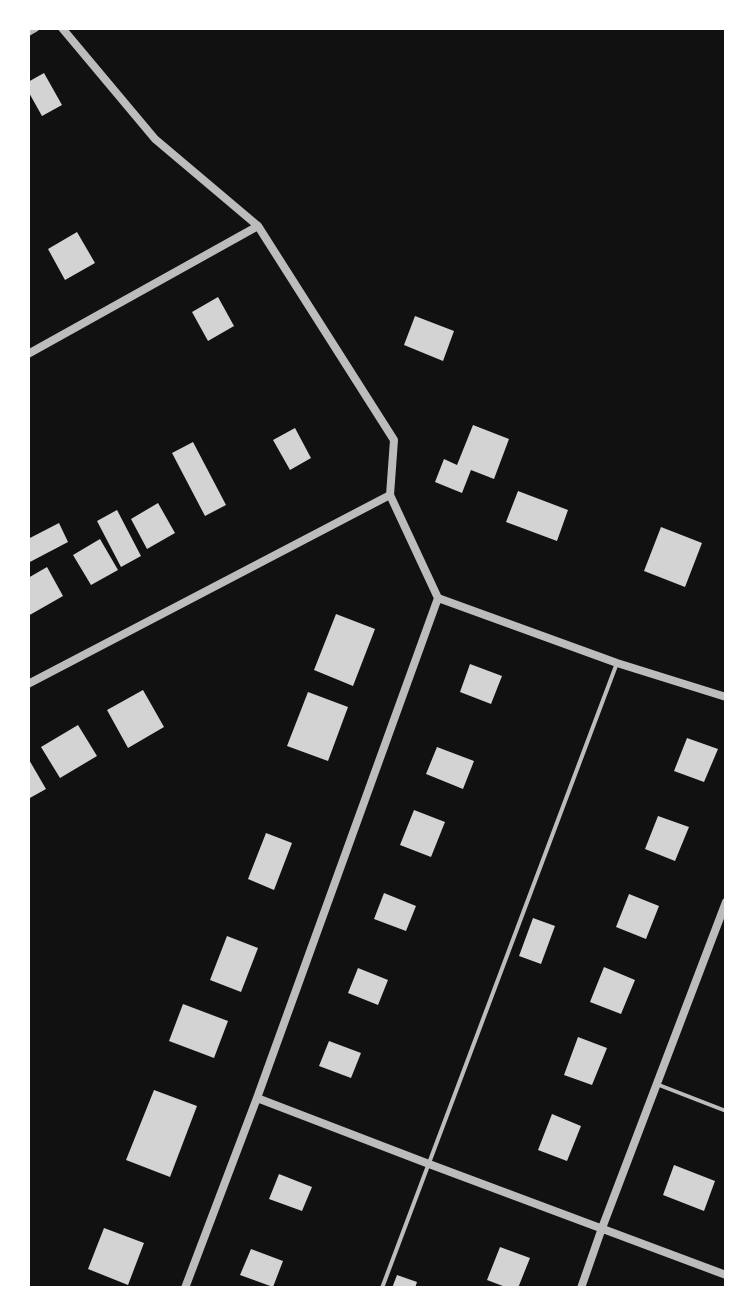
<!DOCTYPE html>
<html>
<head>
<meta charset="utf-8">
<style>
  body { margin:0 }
  #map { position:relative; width:754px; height:1316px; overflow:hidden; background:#111; font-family:Overpass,sans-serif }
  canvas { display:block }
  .frame { position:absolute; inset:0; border:30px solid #fff; pointer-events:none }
</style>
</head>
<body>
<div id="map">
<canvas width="754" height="1316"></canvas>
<div class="frame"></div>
</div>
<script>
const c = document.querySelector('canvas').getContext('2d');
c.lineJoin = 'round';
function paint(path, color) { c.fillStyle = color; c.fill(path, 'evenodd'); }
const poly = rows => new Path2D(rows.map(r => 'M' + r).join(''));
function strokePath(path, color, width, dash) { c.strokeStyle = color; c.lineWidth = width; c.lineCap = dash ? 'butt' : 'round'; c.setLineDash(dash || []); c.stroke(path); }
paint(poly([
  [44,73,62,105,42,116,28,91,28,82],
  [77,232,95,263,65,280,48,249],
  [218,297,234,326,208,341,192,312],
  [415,316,454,331,443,361,404,345],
  [473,425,509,439,494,479,471,470,462,493,435,482,444,459,457,465],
  [295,428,311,458,290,470,273,440],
  [193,442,226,505,205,516,172,453],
  [518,491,568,510,557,541,506,522],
  [158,503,175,533,147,549,131,519],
  [117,510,141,556,121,567,97,521],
  [59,523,68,542,28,563,28,539],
  [661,527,702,543,685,587,644,571],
  [100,539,118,570,91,585,73,555],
  [47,567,63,596,28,616,28,578],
  [336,614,375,629,353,686,314,670],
  [470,664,502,676,491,704,460,692],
  [143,690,164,727,128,748,107,710],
  [308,692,348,707,328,761,287,746],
  [78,725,97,756,60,778,41,747],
  [687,738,718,749,704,782,674,771],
  [437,747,474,761,463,789,426,774],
  [28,758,46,789,28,799],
  [414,810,445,822,431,857,400,845],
  [658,816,689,827,675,861,645,849],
  [266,833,292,843,274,890,248,879],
  [384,893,416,906,406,931,374,919],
  [629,894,659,906,646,939,616,927],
  [533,918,555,926,541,964,519,956],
  [227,936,258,948,241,992,210,980],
  [604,967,635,980,621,1014,590,1002],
  [358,968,388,980,378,1005,348,993],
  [183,1004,228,1021,214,1058,169,1041],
  [578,1037,607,1048,592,1085,564,1075],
  [329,1041,361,1053,351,1078,319,1066],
  [154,1090,197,1106,170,1177,126,1160],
  [552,1114,581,1126,567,1161,538,1150],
  [674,1165,715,1181,704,1211,663,1195],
  [279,1174,312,1187,302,1211,269,1199],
  [104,1228,144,1243,128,1285,88,1269],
  [500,1247,530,1258,518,1288,508,1288,487,1280],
  [251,1249,283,1261,273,1287,240,1275],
  [397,1275,417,1282,415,1288,392,1288]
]), '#d3d3d3');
strokePath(poly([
  [659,1085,726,1111],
  [382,1288,617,663]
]), '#bcbcbc', 4);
strokePath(poly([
  [62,28,155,139,258,226,394,440,390,495,438,598],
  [28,32,35,28],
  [28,354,258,226],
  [438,598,617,663,726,697],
  [28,684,390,495],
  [257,1098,429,1164,726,1275],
  [185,1288,257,1098,438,598],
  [581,1288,602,1228,726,902]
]), '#bcbcbc', 8);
</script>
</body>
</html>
